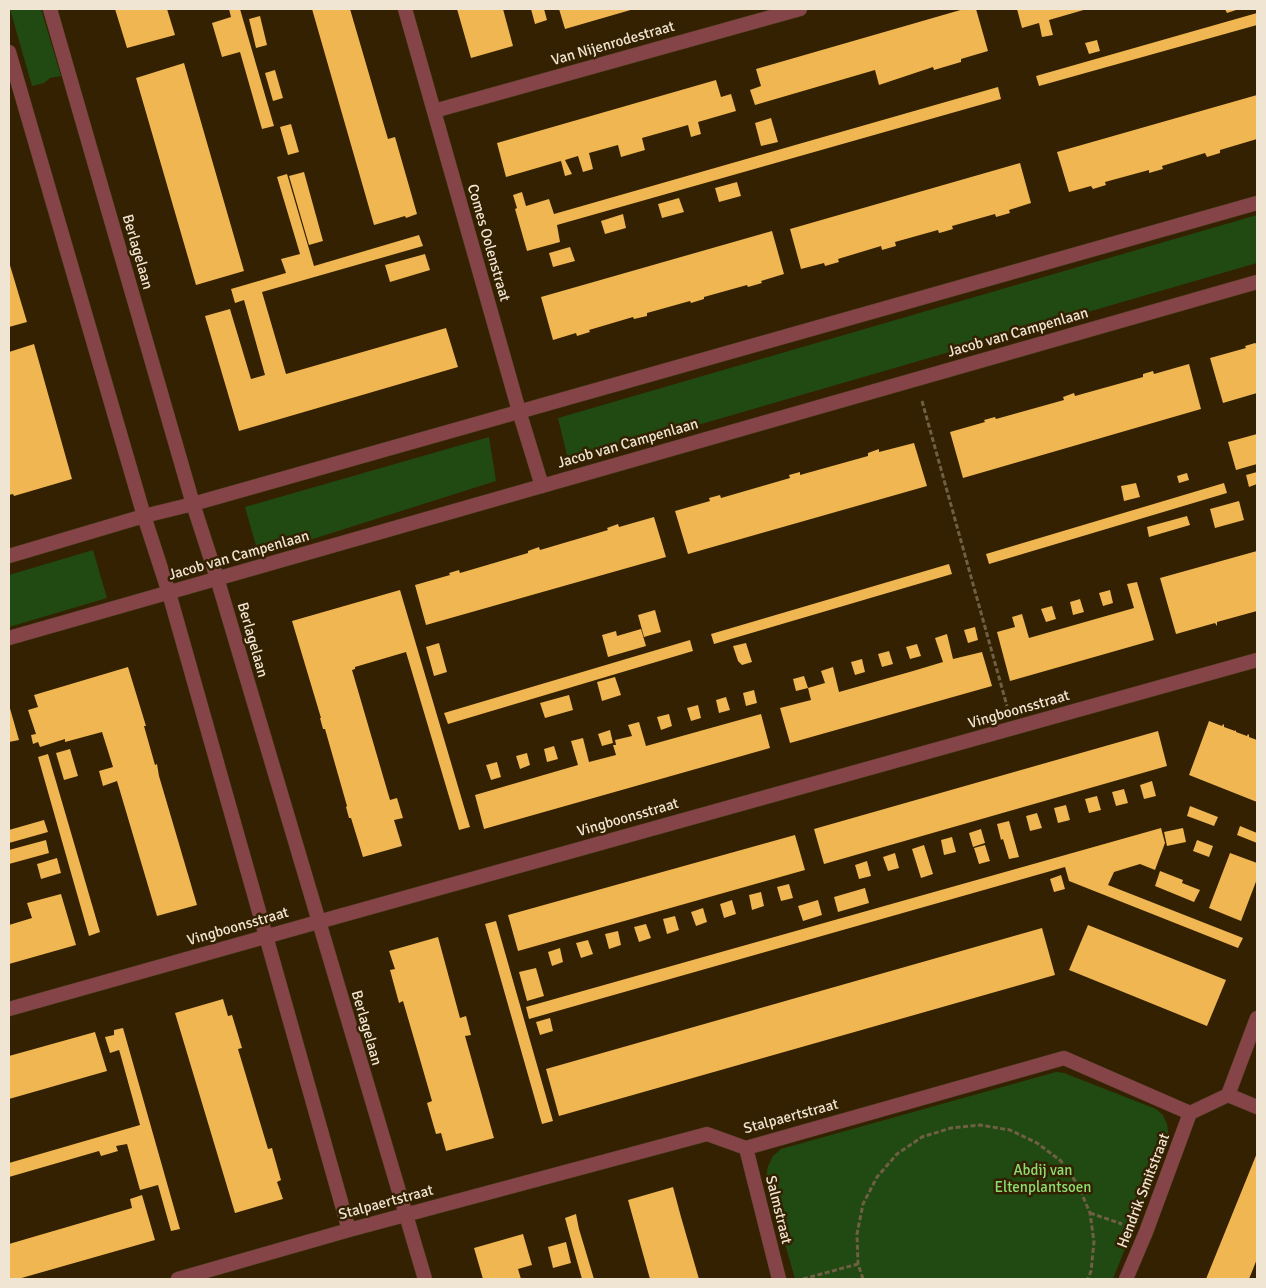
<!DOCTYPE html>
<html>
<head>
<meta charset="utf-8">
<style>
  body { margin:0 }
  #map { position:relative; width:1266px; height:1288px; overflow:hidden; background:#332101; font-family:Signika,sans-serif }
  canvas { display:block }
  .frame { position:absolute; inset:0; border:10px solid #f0e4d2; pointer-events:none }
</style>
</head>
<body>
<div id="map">
<canvas width="1266" height="1288"></canvas>
<div class="frame"></div>
</div>
<script>
const c = document.querySelector('canvas').getContext('2d');
c.lineJoin = 'round';
function paint(path, color) { c.fillStyle = color; c.fill(path, 'evenodd'); }
const poly = rows => new Path2D(rows.map(r => 'M' + r).join(''));
function strokePath(path, color, width, dash) { c.strokeStyle = color; c.lineWidth = width; c.lineCap = dash ? 'butt' : 'round'; c.setLineDash(dash || []); c.stroke(path); }
function drawText(font, color, halo, rows, align = 'center') {
  c.font = font + ' Signika,sans-serif'; c.lineWidth = 5; c.setLineDash([]); c.textBaseline = 'middle'; c.strokeStyle = halo; c.fillStyle = color; for (const [text, x, y, turn = 0] of rows) {
    c.save(); c.translate(x, y); c.rotate((+turn || 0) * Math.PI / 180); c.textAlign = isNaN(turn) ? turn : align; if (halo) c.strokeText(text, 0, 0); c.fillText(text, 0, 0); c.restore();
  }
}
paint(poly([
  [10,9,41,9,61,76,50,78,44,83,32,86],
  [1257,215,1257,263,577,460,567,455,558,418],
  [489,437,496,481,259,556,245,507],
  [93,550,107,598,9,627,9,575],
  [1056,1072,1064,1073,1156,1109,1163,1115,1167,1124,1169,1137,1113,1279,795,1279,766,1177,768,1166,773,1156,781,1149]
]), '#214a12');
paint(poly([
  [115,9,167,9,175,35,127,48],
  [229,9,240,9,274,126,262,129,240,52,222,57,212,23,231,17],
  [312,9,350,9,388,139,395,137,417,214,406,218,405,216,374,225],
  [457,9,503,9,513,46,471,58],
  [531,9,544,9,547,20,535,24],
  [559,9,634,9,565,29],
  [964,9,976,9,988,51,961,59,961,62,934,70,933,67,879,85,875,70,755,105,750,90,761,86,756,69],
  [1017,9,1087,9,1049,20,1053,35,1042,37,1039,23,1022,28],
  [1225,9,1239,9,1227,13],
  [1257,13,1257,25,1039,86,1036,76],
  [260,16,267,45,256,48,249,19],
  [1097,40,1100,51,1089,54,1085,43],
  [184,63,244,271,196,285,136,78],
  [275,70,283,98,273,101,265,73],
  [716,80,721,97,731,94,736,111,698,122,701,134,691,137,688,125,642,138,645,150,621,157,618,145,589,153,593,169,583,172,578,156,565,160,572,174,565,176,561,161,506,177,497,143],
  [998,87,1001,99,557,225,560,242,527,251,515,209,517,208,513,195,522,192,526,206,549,199,554,214],
  [1257,95,1257,139,1220,150,1220,153,1207,157,1205,153,1162,166,1163,169,1149,173,1149,170,1105,182,1106,185,1093,189,1091,186,1069,192,1057,152],
  [771,118,778,142,761,146,755,123],
  [291,124,299,152,288,155,280,127],
  [1020,163,1031,203,1009,210,1010,213,996,217,995,214,952,226,953,229,943,232,939,233,938,230,895,242,896,246,882,250,881,246,838,259,839,262,825,266,824,263,801,269,790,229],
  [304,172,323,241,309,245,289,176],
  [287,174,314,266,419,235,423,246,262,292,286,374,446,328,458,367,239,431,205,316,230,309,251,379,265,375,244,300,235,303,231,289,286,273,281,259,300,254,277,177],
  [737,182,741,196,719,202,715,188],
  [679,198,684,212,662,218,658,204],
  [623,214,626,228,605,234,601,221],
  [772,231,784,274,761,281,762,283,748,287,747,285,704,297,704,299,691,303,690,301,647,313,647,316,634,319,633,317,589,330,590,332,577,336,576,333,553,340,541,297],
  [570,247,575,261,553,267,549,253],
  [425,254,430,270,390,282,385,265],
  [9,262,27,322,9,327],
  [1255,343,1257,344,1257,393,1223,403,1210,358,1246,348,1245,346],
  [34,344,72,479,14,496,13,494,9,495,9,352],
  [1189,364,1201,409,963,478,950,432,985,422,984,420,995,417,996,419,1064,400,1063,397,1074,393,1075,396,1143,377,1143,374,1153,371,1154,374],
  [1257,434,1257,464,1236,470,1228,442],
  [914,443,927,486,688,554,675,511,710,501,709,498,720,495,721,498,790,478,789,475,800,472,800,475,868,456,868,453,879,449,879,452],
  [1257,472,1257,484,1249,487,1246,475],
  [1187,473,1189,480,1179,483,1177,476],
  [1136,483,1140,497,1124,501,1121,486],
  [1224,483,1227,493,989,564,986,554],
  [1239,501,1244,520,1215,528,1210,509],
  [1187,516,1190,525,1149,537,1147,527],
  [654,517,666,557,426,625,415,585,450,575,449,573,459,570,460,573,528,553,528,551,539,547,540,550,608,530,607,528,618,524,619,527],
  [1257,551,1257,611,1217,622,1217,626,1215,623,1176,634,1160,578],
  [949,564,952,574,714,644,711,634],
  [1137,582,1154,640,1010,681,997,632,1015,627,1012,617,1022,614,1029,638,1134,608,1127,584],
  [400,590,470,827,459,830,406,652,355,667,355,669,352,670,390,800,397,798,403,818,394,820,402,846,363,857,351,818,349,818,346,807,347,806,325,729,323,729,320,718,321,718,292,621],
  [1110,590,1113,603,1103,606,1099,593],
  [1080,599,1084,612,1073,615,1070,602],
  [1052,606,1056,619,1046,622,1041,609],
  [655,610,661,632,644,637,638,615],
  [975,627,978,640,968,643,964,630],
  [641,629,646,646,608,657,602,635,616,631,617,636],
  [947,634,953,659,982,652,992,686,790,743,780,708,811,700,808,688,825,683,821,671,833,667,839,692,913,671,943,662,935,638],
  [690,640,693,651,448,724,444,713],
  [439,643,447,672,434,676,426,647],
  [746,643,752,662,742,665,738,661,733,646],
  [917,644,921,656,910,659,906,647],
  [889,651,893,664,882,667,878,654],
  [862,659,865,672,855,675,851,662],
  [128,667,146,726,144,726,155,765,157,764,159,776,197,905,157,916,117,781,103,786,99,771,113,767,102,732,65,742,65,739,40,747,38,742,33,744,31,735,36,734,28,710,38,707,34,695],
  [804,676,808,688,796,691,793,679],
  [615,677,621,695,602,701,597,682],
  [754,690,757,703,746,706,743,693],
  [569,695,573,710,545,718,540,703],
  [726,697,730,710,719,713,716,700],
  [9,705,19,740,9,742],
  [698,705,701,718,691,721,687,708],
  [669,714,672,726,661,730,657,717],
  [761,714,770,748,484,829,475,795,578,765,571,741,583,738,589,762,616,755,613,745,616,745,615,740,632,736,628,725,639,722,646,746],
  [1209,721,1222,726,1223,724,1224,725,1224,727,1235,731,1236,730,1236,732,1247,736,1248,734,1249,735,1249,737,1257,740,1257,802,1189,775],
  [610,730,613,743,602,746,598,734],
  [1158,731,1167,766,824,864,814,829],
  [554,746,558,759,547,762,544,749],
  [70,749,78,776,64,780,56,753],
  [527,753,530,765,520,769,516,756],
  [48,754,100,932,89,936,38,757],
  [497,762,501,777,491,780,486,765],
  [1152,781,1156,796,1144,799,1140,785],
  [1124,789,1128,803,1116,806,1112,792],
  [1097,796,1101,810,1089,813,1085,799],
  [1066,805,1070,820,1058,823,1054,808],
  [1190,806,1218,817,1214,826,1187,816],
  [1037,813,1042,828,1030,831,1026,816],
  [44,820,48,832,9,843,9,830],
  [1009,821,1019,857,1009,859,1003,839,1001,840,997,824],
  [1240,826,1257,833,1257,843,1237,835],
  [1161,828,1165,843,1155,870,1140,864,1114,872,1108,885,1243,938,1238,948,1069,881,1065,867,529,1019,526,1007],
  [1183,828,1186,842,1167,846,1164,832],
  [981,829,985,843,973,847,969,833],
  [795,835,805,870,518,951,508,915],
  [952,837,956,852,944,855,941,840],
  [46,840,49,853,9,864,9,850],
  [1197,840,1213,846,1209,857,1193,851],
  [924,845,933,874,921,878,912,849],
  [985,845,990,861,979,864,974,848],
  [895,853,899,868,888,871,883,857],
  [1230,853,1257,863,1257,879,1241,921,1209,908],
  [57,858,61,873,41,879,37,864],
  [867,861,871,876,859,879,855,865],
  [1160,871,1183,880,1182,883,1200,890,1194,902,1155,886],
  [1061,875,1065,889,1054,892,1050,879],
  [789,884,793,898,781,901,777,887],
  [865,888,869,903,838,912,834,897],
  [761,892,764,906,752,910,749,895],
  [61,894,76,945,9,964,9,925,32,918,27,903],
  [732,900,736,914,724,918,720,904],
  [818,900,822,915,803,921,798,906],
  [703,908,707,922,696,926,691,912],
  [675,916,679,930,667,934,663,919],
  [496,921,553,1121,542,1124,485,924],
  [646,924,651,938,639,942,634,927],
  [1088,925,1226,980,1207,1026,1069,970],
  [1042,928,1055,975,559,1116,546,1069],
  [618,931,621,945,609,949,605,934],
  [438,937,460,1018,466,1016,471,1035,465,1036,494,1138,446,1151,441,1133,436,1134,427,1103,432,1101,419,1056,403,1001,399,1003,390,970,395,969,389,951],
  [588,940,593,954,581,958,576,943],
  [560,948,563,962,552,966,548,952],
  [536,968,544,996,527,1001,519,972],
  [223,999,228,1016,232,1015,239,1038,242,1048,238,1049,268,1149,272,1148,281,1180,277,1182,283,1199,235,1213,175,1013],
  [550,1018,553,1031,540,1035,536,1022],
  [123,1028,180,1229,171,1231,158,1185,140,1190,127,1144,116,1146,118,1151,108,1154,101,1156,99,1151,9,1177,9,1163,140,1125,120,1053,119,1050,110,1053,105,1037,114,1035,114,1030],
  [95,1032,107,1071,9,1099,9,1056],
  [1257,1153,1257,1259,1249,1279,1206,1279],
  [673,1187,681,1217,699,1279,650,1279,648,1272,628,1200],
  [142,1195,155,1240,18,1279,10,1279,9,1274,9,1244,132,1208,130,1199],
  [576,1214,579,1229,594,1279,582,1279,573,1247,565,1218],
  [523,1234,532,1265,518,1269,521,1279,483,1279,474,1248],
  [566,1242,571,1263,553,1268,548,1247]
]), '#efb651');
const minor = poly([
  [50,9,193,504,217,578,425,1279],
  [405,9,519,411,542,486],
  [9,52,144,516,169,593,349,1230],
  [434,111,800,9],
  [9,1009,318,922,1257,660],
  [1228,1095,1257,1018],
  [746,1148,779,1279],
  [178,1279,349,1230,707,1134,746,1148,1064,1058,1190,1113,1228,1095,1257,1107],
  [1126,1279,1146,1232,1190,1113]
]);
const tertiary = poly([
  [9,556,144,516,193,504,1257,203],
  [9,638,1257,282]
]);
strokePath(minor, '#4d3c1e', 15);
strokePath(tertiary, '#4d3c1e', 15);
strokePath(poly([
  [922,401,1007,706],
  [1090,1213,1122,1224],
  [803,1279,858,1264],
  [863,1279,858,1264,857,1234,863,1204,877,1177,897,1154,922,1137,951,1128,980,1125,1010,1130,1037,1143,1061,1161,1078,1185,1090,1213,1094,1242,1091,1271,1088,1279]
]), '#6f5f43', 3, [5, 2.5]);
strokePath(minor, '#854548', 14);
strokePath(tertiary, '#854548', 14);
drawText('15px', '#f0e4d2', '#332101', [
  ["Van Nijenrodestraat",613,44,-16],
  ["Comes Oolenstraat",488,243,74],
  ["Berlagelaan",137,252,74],
  ["Jacob van Campenlaan",1018,333,-16],
  ["Jacob van Campenlaan",628,444,-16],
  ["Jacob van Campenlaan",239,556,-16],
  ["Berlagelaan",252,640,74],
  ["Vingboonsstraat",1019,710,-16],
  ["Vingboonsstraat",628,818,-16],
  ["Vingboonsstraat",238,927,-16],
  ["Berlagelaan",366,1028,74],
  ["Stalpaertstraat",791,1117,-15],
  ["Hendrik Smitstraat",1144,1191,-69],
  ["Stalpaertstraat",386,1203,-15],
  ["Salmstraat",778,1210,76]
]);
drawText('15px', '#8dde72', '#332101', [
  ["Abdij van",1043,1171],
  ["Eltenplantsoen",1043,1188]
]);
</script>
</body>
</html>
